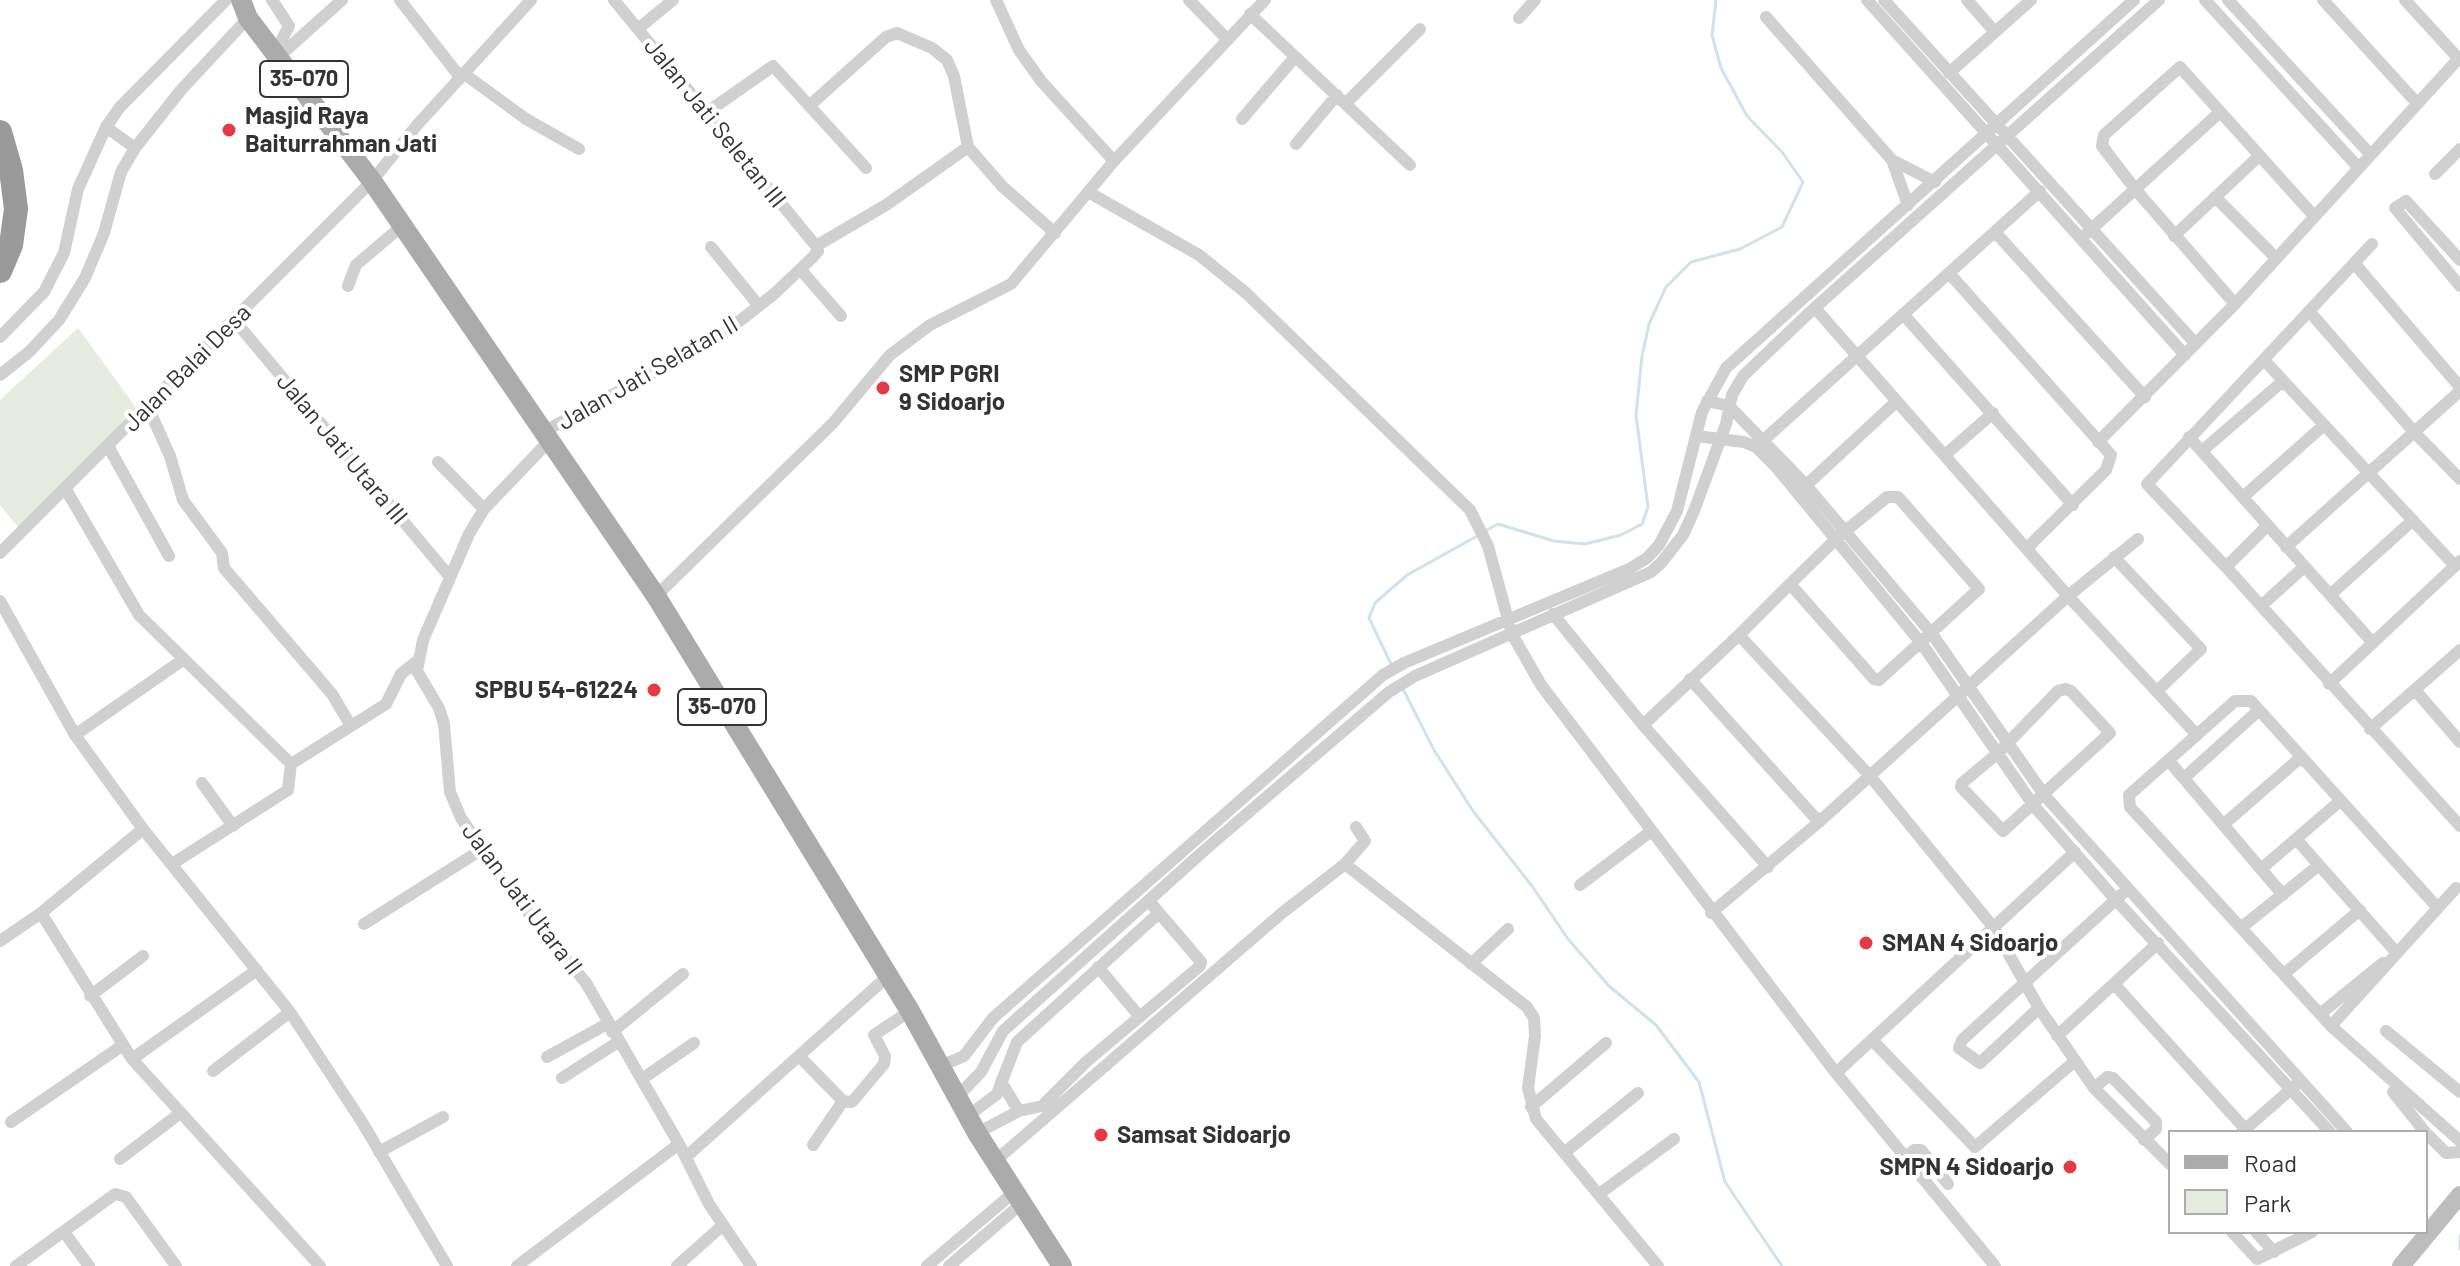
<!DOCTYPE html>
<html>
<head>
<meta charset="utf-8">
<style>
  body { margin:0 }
  #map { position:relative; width:2460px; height:1266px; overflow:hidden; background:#fff; font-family:Barlow,sans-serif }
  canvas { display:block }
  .legend { position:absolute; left:2168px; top:1130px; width:260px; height:104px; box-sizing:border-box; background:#fff; border:2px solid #adadad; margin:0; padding:10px 14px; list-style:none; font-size:24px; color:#333 }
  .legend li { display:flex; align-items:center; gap:16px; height:40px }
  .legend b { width:40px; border:2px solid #adadad }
</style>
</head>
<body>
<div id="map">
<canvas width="2460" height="1266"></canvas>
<ul class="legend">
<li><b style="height:10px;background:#ababab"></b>Road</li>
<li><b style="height:22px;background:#e6ecdf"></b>Park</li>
</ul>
</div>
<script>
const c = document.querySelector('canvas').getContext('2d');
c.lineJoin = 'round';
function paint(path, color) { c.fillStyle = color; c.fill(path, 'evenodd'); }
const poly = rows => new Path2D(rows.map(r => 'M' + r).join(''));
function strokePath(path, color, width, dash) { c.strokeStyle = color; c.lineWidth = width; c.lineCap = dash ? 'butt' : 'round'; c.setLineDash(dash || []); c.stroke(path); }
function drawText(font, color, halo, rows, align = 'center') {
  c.font = font + ' Barlow,sans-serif'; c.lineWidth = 8; c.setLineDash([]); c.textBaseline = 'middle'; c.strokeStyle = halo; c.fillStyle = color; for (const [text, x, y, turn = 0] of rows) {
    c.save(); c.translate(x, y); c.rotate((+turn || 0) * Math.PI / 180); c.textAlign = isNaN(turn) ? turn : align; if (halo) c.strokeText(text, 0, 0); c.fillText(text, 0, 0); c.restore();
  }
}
paint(poly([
  [78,328,137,409,19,528,0,505,0,400]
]), '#e6ecdf');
strokePath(poly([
  [1485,531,1498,524,1554,541,1585,544,1621,535,1642,524,1648,507,1636,415,1642,356,1649,324,1666,287,1691,262,1740,249,1782,227,1803,182,1782,152,1747,116,1721,68,1712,35,1716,0],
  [1391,664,1369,618,1375,603,1407,575,1479,535],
  [1403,689,1434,750,1473,811,1532,886,1568,939,1609,986,1656,1025,1699,1082,1725,1182,1782,1266],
  [2460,1236,2460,1249]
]), '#cfe2ee', 3);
strokePath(poly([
  [272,0,289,26,279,45],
  [400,0,460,77],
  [614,0,816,246],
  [996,0,1019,50,1041,81,1114,161],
  [1189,0,1228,40],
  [1867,0,2185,355],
  [1884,0,2195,343],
  [1967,0,1995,32],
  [2205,0,2358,167],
  [2228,0,2370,154],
  [2323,0,2416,102],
  [2405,0,2458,58],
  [1250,14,1410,165],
  [1766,17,1892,160],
  [1519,18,1535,0],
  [638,29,673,0],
  [284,52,342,0],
  [463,73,526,119,579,149],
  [1949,73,2031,0],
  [1346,103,1420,29],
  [809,106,886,37,897,33,932,48,947,60,954,76,968,147,1002,186,1055,233],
  [706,113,773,66,866,168],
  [1242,119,1295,57],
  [106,127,135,148],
  [1296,144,1337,95],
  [2435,174,2460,149],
  [1088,192,1199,255,1246,293,1470,510,1488,546,1512,634,1541,685,1836,1073,1995,1266],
  [2215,197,2276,258],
  [1908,205,1892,160,1935,182],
  [1995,232,2145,397],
  [2087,233,2219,113],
  [2174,236,2258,157],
  [2372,244,2147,484,2226,567,2460,826],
  [816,246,886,205,968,147],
  [711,247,759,306],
  [2460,260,2406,201,2395,208,2460,286],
  [2354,263,2460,387],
  [800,269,841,316],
  [1949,273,2111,455,2106,470,2028,547],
  [348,286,356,265,403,225],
  [2235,304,2135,189,2102,146,2104,135,2180,67,2314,216],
  [1815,308,2068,596,2197,735],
  [2309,311,2415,433,2460,479],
  [1903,314,2073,505],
  [235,321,450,577],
  [0,337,44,292,64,253,78,189,106,127,120,107,226,0],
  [2264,360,2455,566],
  [0,375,29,352,59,320,85,278,104,233,121,172,135,148,181,90,248,18],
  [1707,401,1729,406,1806,485,1932,634,2045,796,2347,1132],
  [148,407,170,456,183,500,222,553,224,568,332,694,351,726],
  [543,432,718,338,774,294,813,257,818,251,816,246],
  [1697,436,1744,442,1756,447,1776,467,1922,644,2034,806,2115,899,2330,1132],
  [2189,437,2373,643],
  [549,441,484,509,469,534,423,640,417,671,439,708,444,724,450,792,461,818,510,890,586,983,679,1144,709,1204,751,1266],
  [2098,442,2235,304,2460,57],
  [108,446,169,556],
  [1757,446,2040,191],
  [2202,451,2283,381],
  [1945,455,1993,413],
  [438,462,484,509],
  [65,488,139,615,291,764,386,704,401,674,416,662],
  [1801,490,1897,401],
  [2243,497,2324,425],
  [2286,547,2460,391],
  [0,553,372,181,418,124,531,0],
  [2114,557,2201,649,2157,691],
  [2226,567,2267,526],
  [2330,595,2413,520],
  [656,596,833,423,890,355,930,325,1011,284,1114,161,1265,0],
  [0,601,75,735,143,829,290,1012,362,1122,447,1266],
  [2262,605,2304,567],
  [1553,614,1643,725,1768,867],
  [1739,635,1870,776,1994,928,2039,1008,2094,1088,2170,1164],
  [1690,679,1819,822],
  [2329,684,2460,561],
  [2065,689,2071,691,2110,733,2003,831,1961,787,1962,783,1998,753,2058,691,2065,689],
  [2415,690,2460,742],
  [1643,725,1739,635,1790,584,1837,538,1887,497,1898,497,1979,589,1879,680,1874,679,1790,584],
  [2370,729,2460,650],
  [75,735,184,659],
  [2169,761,2283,895],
  [2184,778,2258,711],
  [202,783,233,826],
  [2223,825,2300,758],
  [2296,839,2396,952],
  [172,864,288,790,291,764],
  [1345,864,1527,1007,1534,1018,1535,1036,1528,1088,1536,1119,1658,1266],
  [2261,869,2340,801],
  [1580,885,1650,832],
  [2437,907,2251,701,2235,701,2129,795,2130,807,2331,1026,2460,1141],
  [41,913,132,1059,320,1266],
  [1711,913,1819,822,2068,596,2138,539],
  [364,924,481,850],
  [2242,927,2318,866],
  [0,941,41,913,143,829],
  [1471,964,1508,929],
  [1098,967,1140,1017],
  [2284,974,2360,910],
  [2115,985,2248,1132],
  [90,996,143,956],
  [2039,1008,1980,1063,1959,1048,1962,1040,2122,894],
  [2320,1014,2383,963],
  [2331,1026,2456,888],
  [2386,1031,2460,1092],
  [612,1032,683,974],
  [2057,1036,2158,943],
  [1873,1041,1975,1147,2075,1061],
  [547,1057,607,1024],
  [800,1057,843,1101],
  [132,1059,257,970],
  [938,1067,964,1056,993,1018,1383,675,1404,663,1629,569,1647,558,1659,545,1677,511,1702,412,1726,368,2134,0],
  [213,1071,290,1012],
  [1836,1073,2075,852],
  [562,1078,618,1042],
  [642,1079,694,1043],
  [1001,1082,1019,1111],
  [2094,1088,2107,1077,2113,1078,2156,1122,2156,1129,2144,1140],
  [2393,1092,2425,1132],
  [957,1097,981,1072,1003,1031,1207,848,1389,692,1415,676,1651,572,1661,563,1683,535,1694,511,1726,424,1732,395,1743,376,1809,313,2159,0],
  [1531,1107,1606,1043],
  [968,1116,997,1094,1017,1042,1159,913],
  [11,1122,123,1045],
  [2242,1132,2297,1084],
  [977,1133,1019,1111,1042,1106,1086,1062,1200,966,1201,962,1149,901],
  [2426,1133,2446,1153,2460,1152],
  [813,1145,843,1101,852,1102,884,1064,885,1056,874,1035,910,1011],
  [379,1152,443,1117],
  [1564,1153,1638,1093],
  [686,1157,888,976],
  [1905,1158,1914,1150,1921,1150,1948,1184],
  [120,1159,179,1114],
  [994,1162,1282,913,1345,864,1365,841,1356,827],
  [1599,1194,1674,1139],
  [64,1232,89,1266],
  [2232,1232,2257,1259,2312,1232],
  [2256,1232,2274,1252],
  [16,1266,115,1194,126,1197,176,1266],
  [517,1266,679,1144],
  [677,1266,723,1225],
  [927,1266,1013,1193],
  [949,1266,1021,1204]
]), '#d0d0d0', 12);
strokePath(poly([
  [2401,1266,2460,1195]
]), '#bdbdbd', 18);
strokePath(poly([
  [241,0,248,18,372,181,656,596,910,1011,977,1133,1062,1266]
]), '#ababab', 20);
strokePath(poly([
  [0,132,11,170,16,209,11,245,0,271]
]), '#9a9a9a', 24);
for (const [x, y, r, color] of [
  [229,130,8,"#e63946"],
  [883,388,8,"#e63946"],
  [654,690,8,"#e63946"],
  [1866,943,8,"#e63946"],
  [1101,1135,8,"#e63946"],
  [2070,1167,8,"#e63946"]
]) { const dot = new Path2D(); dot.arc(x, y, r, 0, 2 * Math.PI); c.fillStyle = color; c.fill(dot); strokePath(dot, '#fff', 3); }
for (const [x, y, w] of [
  [304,79,88],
  [722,707,88]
]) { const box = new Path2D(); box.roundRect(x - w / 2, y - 18, w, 36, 6); c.fillStyle = '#fff'; c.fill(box); strokePath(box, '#333', 2); }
drawText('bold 22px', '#333', null, [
  ["35-070",304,79],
  ["35-070",722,707]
]);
drawText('bold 24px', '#333', '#fff', [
  ["Masjid Raya",245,116],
  ["Baiturrahman Jati",245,144],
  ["SMP PGRI",899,374],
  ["9 Sidoarjo",899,402],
  ["SPBU 54-61224",638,690,"right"],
  ["SMAN 4 Sidoarjo",1882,943],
  ["Samsat Sidoarjo",1117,1135],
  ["SMPN 4 Sidoarjo",2054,1167,"right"]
], 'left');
drawText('24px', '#333', '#fff', [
  ["Jalan Jati Seletan III",715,123,51],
  ["Jalan Balai Desa",187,368,-45],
  ["Jalan Jati Selatan II",648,373,-30],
  ["Jalan Jati Utara III",342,449,50],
  ["Jalan Jati Utara II",522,899,53]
]);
</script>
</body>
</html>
